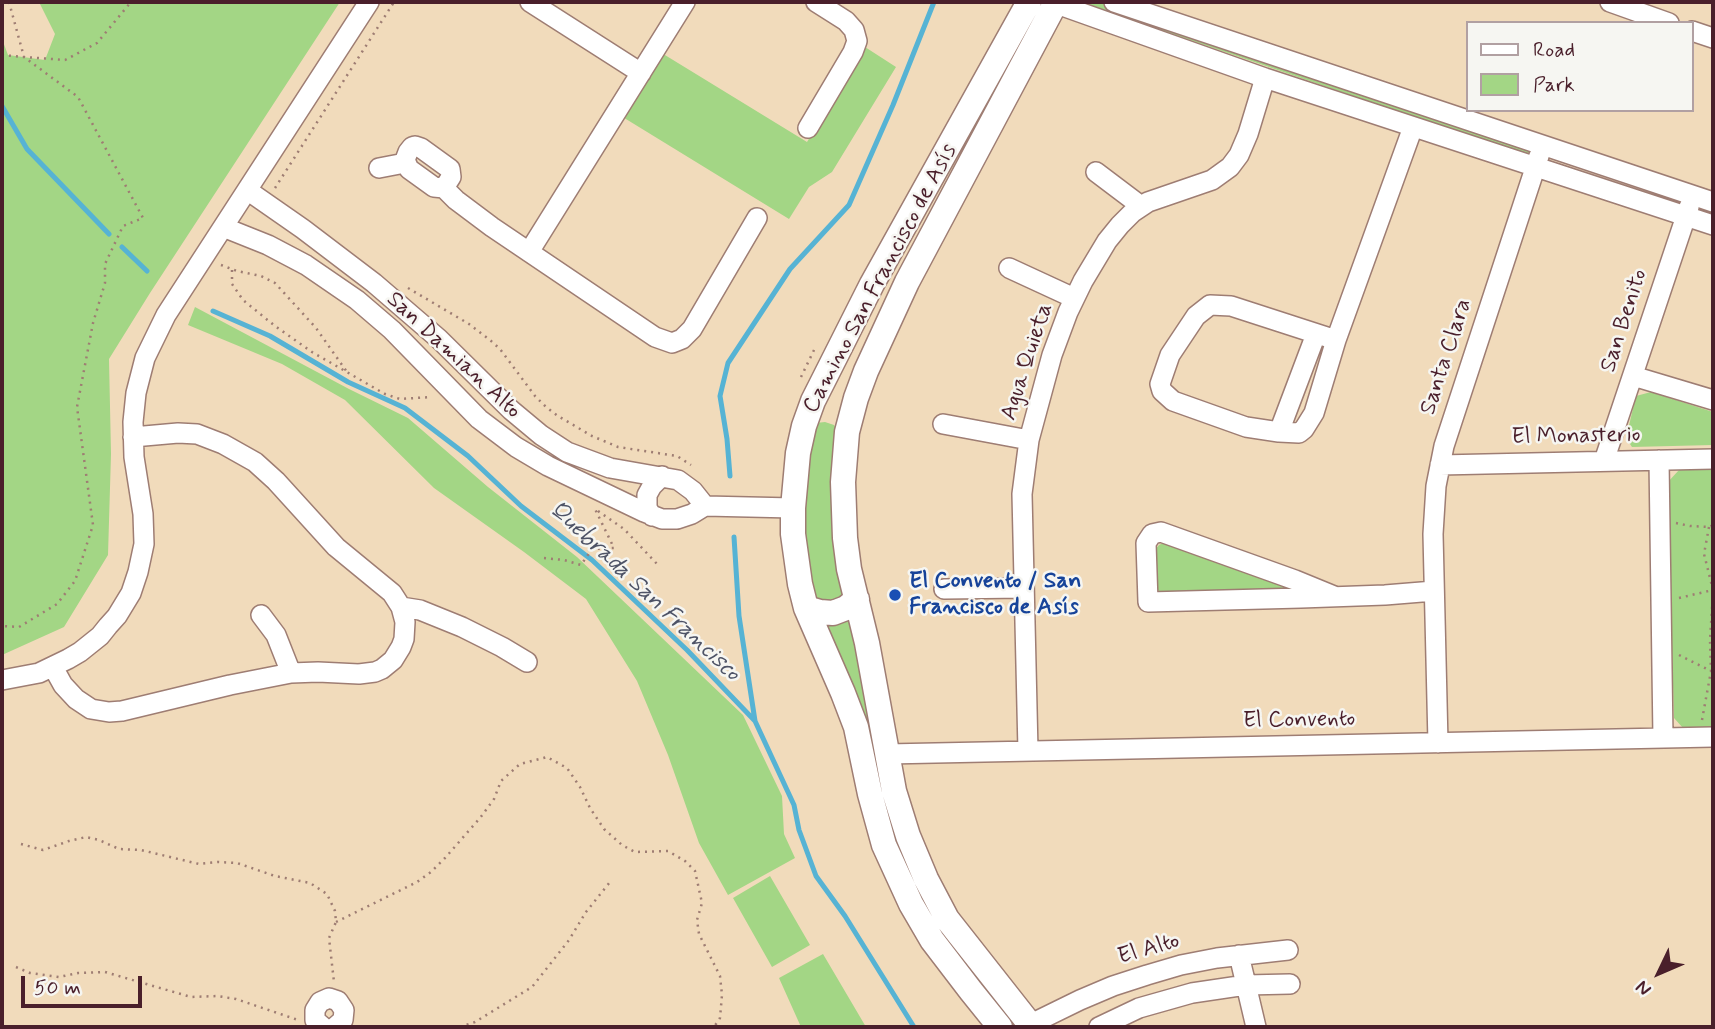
<!DOCTYPE html>
<html>
<head>
<meta charset="utf-8">
<style>
  body { margin:0 }
  #map { position:relative; width:1715px; height:1029px; overflow:hidden; background:#f1dbbb; font-family:Mynerve,sans-serif }
  canvas { display:block }
  .frame { position:absolute; inset:0; border:4px solid #4a1f2b; pointer-events:none }
  .legend { position:absolute; left:1466px; top:21px; width:228px; height:91px; box-sizing:border-box; background:#f6f6f2; border:2px solid #b1a0a2; margin:0; padding:9px 12px; list-style:none; font-size:21px; color:#4a1f2b }
  .legend li { display:flex; align-items:center; gap:14px; height:35px }
  .legend b { width:35px; border:2px solid #b1a0a2 }
  .north { position:absolute; left:1624px; top:938px; width:70px; height:70px; -webkit-text-stroke:5px #f6f6f2; paint-order:stroke; rotate:226deg; font-size:19px; font-weight:700; line-height:28px; text-align:center; color:#4a1f2b }
  .north::after { content:''; display:block; margin:auto; width:24px; height:32px; background:#4a1f2b; clip-path:polygon(50% 0,100% 100%,50% 72%,0 100%) }
  .scale { position:absolute; left:21px; top:976px; width:121px; height:32px; box-sizing:border-box; border:4px solid #4a1f2b; border-top:0; padding-left:9px; font-size:21px; line-height:24px; white-space:nowrap; color:#4a1f2b; -webkit-text-stroke:5px #f6f6f2; paint-order:stroke }
</style>
</head>
<body>
<div id="map">
<canvas width="1715" height="1029"></canvas>
<div class="frame"></div>
<ul class="legend">
<li><b style="height:9px;background:#fff"></b>Road</li>
<li><b style="height:19px;background:#a3d685"></b>Park</li>
</ul>
<div class="north">N</div>
<div class="scale">50 m</div>
</div>
<script>
const c = document.querySelector('canvas').getContext('2d');
c.lineJoin = 'round';
function paint(path, color) { c.fillStyle = color; c.fill(path, 'evenodd'); }
const poly = rows => new Path2D(rows.map(r => 'M' + r).join(''));
function strokePath(path, color, width, dash) { c.strokeStyle = color; c.lineWidth = width; c.lineCap = dash ? 'butt' : 'round'; c.setLineDash(dash || []); c.stroke(path); }
function drawText(font, color, halo, rows, align = 'center') {
  c.font = font + ' Mynerve,sans-serif'; c.lineWidth = 5; c.setLineDash([]); c.textBaseline = 'middle'; c.strokeStyle = halo; c.fillStyle = color; for (const [text, x, y, turn = 0] of rows) {
    c.save(); c.translate(x, y); c.rotate((+turn || 0) * Math.PI / 180); c.textAlign = isNaN(turn) ? turn : align; if (halo) c.strokeText(text, 0, 0); c.fillText(text, 0, 0); c.restore();
  }
}
paint(poly([
  [39,2,340,2,150,293,109,359,111,454,108,555,64,627,2,655,2,39,8,55,45,60,55,34],
  [1079,2,1097,2,1529,149,1532,152,1529,156],
  [865,47,896,67,832,172,809,187,789,219,621,116,660,52,807,142],
  [195,307,349,389,408,418,488,487,577,557,743,715,782,796,784,834,795,858,728,895,699,843,668,755,637,681,586,599,524,552,434,488,345,400,282,364,188,325],
  [1651,392,1713,412,1713,445,1632,447,1626,438,1636,396],
  [825,422,834,425,840,436,846,589,842,597,835,603,814,598,806,571,802,475,816,423],
  [1713,469,1713,728,1683,728,1674,718,1667,483,1679,470],
  [1167,541,1289,584,1288,591,1164,596,1155,587,1153,552,1159,545],
  [851,613,884,795,1019,1027,1013,1027,930,921,892,840,823,622],
  [770,876,810,945,772,967,733,898],
  [823,954,866,1027,801,1027,779,978]
]), '#a3d685');
strokePath(poly([
  [2,106,27,149,109,234],
  [122,247,147,271],
  [213,311,270,336,348,382,405,408,468,456,521,506,592,560,687,650,755,721,794,805,799,830,816,876,845,916,914,1027],
  [730,476,727,439,720,396,728,363,790,269,849,205,893,105,934,2],
  [734,537,739,616,755,721]
]), '#56b3d4', 5);
const minor = poly([
  [530,2,641,73],
  [1051,2,1265,78,1713,225],
  [1114,2,1713,202],
  [1610,2,1669,23],
  [1692,31,1713,38],
  [808,128,853,52,857,41,854,30,846,21,816,2],
  [379,168,405,163],
  [1096,172,1141,206],
  [444,188,451,177,450,169,421,148,415,146,412,147,408,152,405,160,409,169,434,187,444,188,456,200,492,227,655,337,672,343,682,339,692,329,757,218],
  [247,190,303,229,374,283,439,339,511,410,541,435,567,452,610,468,678,480,693,491,705,506],
  [223,227,268,245,306,265,357,300,392,330,479,419,516,447,548,466,644,512,662,519,677,519,692,514,705,506,793,508],
  [529,252,685,2],
  [1009,268,1074,298],
  [1336,340,1231,306,1210,305,1196,316,1170,355,1160,384,1162,391,1173,401,1246,427,1279,432,1299,433,1304,429,1314,413,1336,340,1413,127],
  [1633,376,1713,400],
  [943,424,1029,440],
  [1279,432,1316,334],
  [1659,460,1663,738],
  [1604,461,1689,207],
  [1440,465,1713,459],
  [652,516,647,508,647,495,652,486,662,476],
  [944,589,1024,588],
  [1334,596,1295,580,1161,532,1152,534,1146,543,1148,602,1301,598,1385,595,1434,591],
  [401,607,420,610,462,627,502,647,527,662],
  [261,615,276,635,291,673],
  [53,667,63,685,76,699,91,709,109,712,122,711,230,685,291,673,318,672,359,674,375,672,382,669,393,660,401,647,404,639,405,622,401,607,392,593,336,547,276,481,255,462,223,444,197,434,178,433,133,437],
  [2,680,39,673,68,659,80,652,100,636,108,626,117,616,131,593,138,572,144,544,143,514,134,457,133,422,136,393,145,358,166,315,369,2],
  [1438,743,1433,534,1436,486,1444,446,1539,156],
  [1028,751,1022,494,1029,440,1052,355,1068,312,1083,281,1107,241,1120,225,1133,212,1148,202,1212,180,1230,167,1239,155,1248,134,1265,78],
  [887,754,1713,737],
  [1239,955,1256,1027],
  [1031,1024,1080,1000,1113,986,1147,975,1181,965,1217,958,1288,950],
  [323,1027,315,1020,315,1010,320,1002,329,998,338,1001,344,1010,343,1020,335,1027],
  [1099,1027,1139,1008,1192,993,1246,985,1290,984]
]);
const major = poly([
  [806,608,820,612,833,613,846,608,857,599],
  [1000,1027,971,991,932,940,911,904,884,845,870,794,856,727,843,693,806,608,800,584,793,534,793,508,798,453,804,426,813,401,872,284,1029,2],
  [1032,1027,947,919,926,879,908,836,894,791,867,643,849,569,845,538,843,482,847,432,856,398,866,371,907,282,1056,2]
]);
strokePath(minor, '#9e7d73', 22);
strokePath(major, '#9e7d73', 27);
strokePath(poly([
  [9,2,24,57,65,60,97,43,131,2],
  [2,55,24,57,78,97,143,218,123,226,105,264,105,283,93,323,77,407,93,525,75,581,57,604,19,627,2,626],
  [275,188,394,2],
  [221,265,237,271,261,276,275,283,316,328,347,372],
  [232,270,232,284,243,300,275,326,312,352,385,394,400,399,432,397],
  [408,288,469,324,490,340,500,349,535,396,546,407,558,416,592,436,618,447,677,456,691,465],
  [801,377,815,348],
  [598,511,624,529,658,565],
  [1676,523,1690,526,1709,527,1713,525],
  [1709,527,1704,554,1713,590],
  [544,558,564,560,581,565,592,549,614,548,595,509],
  [1679,598,1713,590],
  [1679,655,1713,672],
  [1702,720,1711,671,1710,640,1713,593],
  [21,844,43,850,69,841,86,837,99,840,119,849,141,850,199,864,218,862,237,863,275,876,310,883,327,894,335,911,336,922,329,938,334,982],
  [336,922,417,882,431,872,445,858,480,818,494,799,501,781,520,764,547,757,567,768,580,787,590,808,604,829,622,845,635,852,668,851,685,861,695,871,702,903,697,920,699,934,720,976,722,995,720,1018,714,1027],
  [16,967,30,973,59,977,78,973,105,972,191,997,217,996,236,999,298,1020],
  [460,1027,475,1022,532,987,569,940,586,912,610,882]
]), '#9e7d73', 2.5, [2, 5]);
strokePath(minor, '#fff', 19);
strokePath(major, '#fff', 24);
for (const [x, y, r, color] of [
  [895,595,7,"#1a4fb4"]
]) { const dot = new Path2D(); dot.arc(x, y, r, 0, 2 * Math.PI); c.fillStyle = color; c.fill(dot); strokePath(dot, '#f6f6f2', 2.5); }
drawText('23px', '#4a1f2b', '#f6f6f2', [
  ["Camino San Francisco de Asís",881,279,-62],
  ["San Benito",1625,321,-72],
  ["San Damian Alto",453,356,43],
  ["Santa Clara",1447,357,-72],
  ["Agua Quieta",1028,362,-72],
  ["El Monasterio",1576,437,-1],
  ["El Convento",1299,721,-1],
  ["El Alto",1149,950,-16]
]);
drawText('bold 23px', '#164399', '#f6f6f2', [
  ["El Convento / San",909,582],
  ["Francisco de Asís",909,608]
], 'left');
drawText('italic 24px', '#4e5366', '#f6f6f2', [
  ["Quebrada San Francisco",644,592,43]
]);
</script>
</body>
</html>
